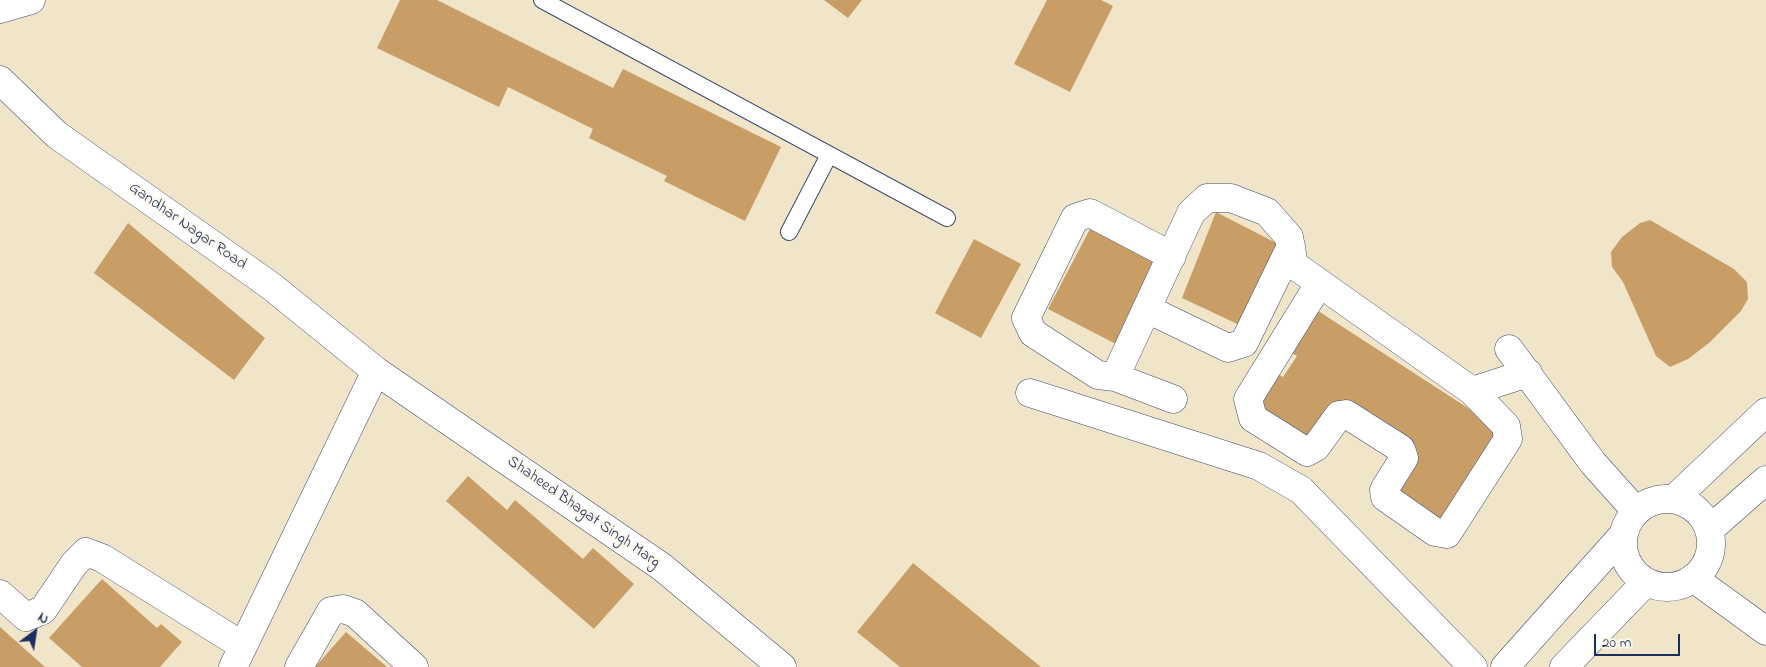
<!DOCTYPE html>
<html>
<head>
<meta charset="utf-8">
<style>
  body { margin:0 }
  #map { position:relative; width:1766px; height:667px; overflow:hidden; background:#f1e5c9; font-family:"Indie Flower",sans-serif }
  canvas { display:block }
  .north { position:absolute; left:10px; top:607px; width:50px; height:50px; -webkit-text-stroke:4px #fbf7ec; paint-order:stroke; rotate:31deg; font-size:14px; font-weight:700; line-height:20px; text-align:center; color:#1b2f5e }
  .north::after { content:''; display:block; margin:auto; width:18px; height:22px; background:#1b2f5e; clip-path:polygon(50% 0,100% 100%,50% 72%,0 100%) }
  .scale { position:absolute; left:1594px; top:634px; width:86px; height:22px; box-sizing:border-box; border:2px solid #1b2f5e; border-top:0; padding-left:6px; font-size:15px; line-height:18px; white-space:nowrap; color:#1b2f5e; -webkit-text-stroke:4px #fbf7ec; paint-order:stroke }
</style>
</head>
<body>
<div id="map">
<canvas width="1766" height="667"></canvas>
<div class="north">N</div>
<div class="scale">20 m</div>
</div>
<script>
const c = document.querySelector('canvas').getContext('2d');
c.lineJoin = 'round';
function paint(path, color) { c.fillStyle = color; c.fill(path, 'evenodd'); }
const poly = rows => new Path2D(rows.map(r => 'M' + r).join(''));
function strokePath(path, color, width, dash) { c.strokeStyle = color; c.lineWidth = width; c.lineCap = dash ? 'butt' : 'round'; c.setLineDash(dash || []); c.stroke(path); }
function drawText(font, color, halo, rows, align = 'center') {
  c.font = font + ' "Indie Flower",sans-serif'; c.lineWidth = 4; c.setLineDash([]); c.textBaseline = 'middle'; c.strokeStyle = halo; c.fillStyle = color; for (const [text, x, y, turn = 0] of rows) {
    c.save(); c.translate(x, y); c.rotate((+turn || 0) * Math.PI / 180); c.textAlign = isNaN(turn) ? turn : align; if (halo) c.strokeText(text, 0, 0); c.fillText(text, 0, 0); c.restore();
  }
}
paint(poly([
  [400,0,437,0,613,88,623,69,781,147,745,221,664,181,667,176,589,138,593,129,508,87,499,107,377,48],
  [824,0,862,0,848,18],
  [1047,0,1101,0,1113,6,1070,92,1014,64],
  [1216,212,1280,245,1248,329,1182,298],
  [1650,220,1734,269,1747,282,1748,299,1741,311,1709,343,1688,359,1670,367,1656,356,1623,282,1612,267,1611,252,1622,237,1640,223],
  [128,223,265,338,234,380,94,273],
  [1091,227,1158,262,1116,344,1048,309],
  [974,239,1021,264,981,338,935,313],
  [1312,307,1505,432,1442,528,1390,493,1416,453,1337,401,1312,440,1255,403,1275,372,1283,377,1297,356,1285,349],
  [468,476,507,510,515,500,583,559,593,548,634,584,594,629,446,501],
  [913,563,1041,667,900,667,857,632],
  [102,579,157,628,161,624,182,642,160,667,82,667,49,638],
  [0,627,45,667,0,667],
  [346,632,387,667,315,667]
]), '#c89e66');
const service = poly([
  [542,0,947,218],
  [789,232,829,155]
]);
const minor = poly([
  [0,80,57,135,271,286,376,371,662,567,782,667],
  [1172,256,1090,213,1075,218,1026,318,1033,333,1098,375,1115,377,1173,399],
  [1319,284,1248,399,1253,418,1307,452,1316,447,1339,415,1346,414,1401,449,1404,458,1384,490,1385,497,1435,532,1447,534,1508,439,1506,426,1472,391],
  [1147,309,1228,348,1244,343,1291,246],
  [1509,349,1593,463,1636,511],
  [1115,377,1191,213,1207,198,1231,198,1267,212,1289,237,1294,265,1472,391,1528,373],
  [1030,393,1259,466,1301,490,1473,667],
  [1693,578,1766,631],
  [0,594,26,617,43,610,74,564,86,552,102,558,243,646],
  [233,667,376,371],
  [299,667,331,611,343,609,355,613,414,667]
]);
const tertiary = poly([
  [1674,499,1766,412],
  '1623 543a44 44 0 1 1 88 0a44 44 0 1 1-88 0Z',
  [1709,530,1766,480],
  [1505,667,1623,535],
  [1564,667,1646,582]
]);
const secondary = poly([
  [0,9,31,0]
]);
strokePath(service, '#3b4a6e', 18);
strokePath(minor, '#3b4a6e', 29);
strokePath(tertiary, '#3b4a6e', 29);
strokePath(secondary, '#3b4a6e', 29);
strokePath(service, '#fff', 16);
strokePath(minor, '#fff', 28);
strokePath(tertiary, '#fff', 28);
strokePath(secondary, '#fff', 28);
drawText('16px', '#1b2f5e', '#fbf7ec', [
  ["Gandhar Nagar Road",187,227,35],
  ["Shaheed Bhagat Singh Marg",583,513,35]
]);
</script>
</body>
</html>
